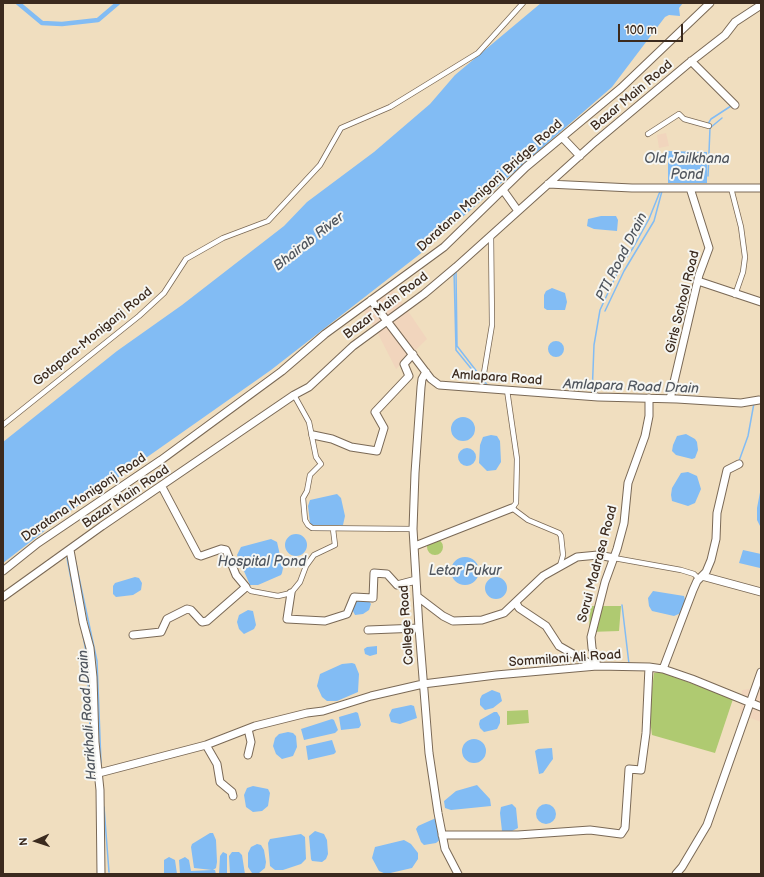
<!DOCTYPE html>
<html>
<head>
<meta charset="utf-8">
<style>
  body { margin:0 }
  #map { position:relative; width:764px; height:877px; overflow:hidden; background:#f0debf; font-family:"Balsamiq Sans",sans-serif }
  canvas { display:block }
  .frame { position:absolute; inset:0; border:4px solid #3b2a1e; pointer-events:none }
  .north { position:absolute; left:16px; top:821px; width:40px; height:40px; -webkit-text-stroke:3px #f6f6f2; paint-order:stroke; rotate:267deg; font-size:11px; font-weight:700; line-height:16px; text-align:center; color:#3b2a1e }
  .north::after { content:''; display:block; margin:auto; width:14px; height:18px; background:#3b2a1e; clip-path:polygon(50% 0,100% 100%,50% 72%,0 100%) }
  .scale { position:absolute; left:618px; top:24px; width:65px; height:18px; box-sizing:border-box; border:2px solid #3b2a1e; border-top:0; padding-left:5px; font-size:12px; line-height:14px; white-space:nowrap; color:#3b2a1e; -webkit-text-stroke:3px #f6f6f2; paint-order:stroke }
</style>
</head>
<body>
<div id="map">
<canvas width="764" height="877"></canvas>
<div class="frame"></div>
<div class="north">N</div>
<div class="scale">100 m</div>
</div>
<script>
const c = document.querySelector('canvas').getContext('2d');
c.lineJoin = 'round';
function paint(path, color) { c.fillStyle = color; c.fill(path, 'evenodd'); }
const poly = rows => new Path2D(rows.map(r => 'M' + r).join(''));
function strokePath(path, color, width, dash) { c.strokeStyle = color; c.lineWidth = width; c.lineCap = dash ? 'butt' : 'round'; c.setLineDash(dash || []); c.stroke(path); }
function drawText(font, color, halo, rows, align = 'center') {
  c.font = font + ' "Balsamiq Sans",sans-serif'; c.lineWidth = 4; c.setLineDash([]); c.textBaseline = 'middle'; c.strokeStyle = halo; c.fillStyle = color; for (const [text, x, y, turn = 0] of rows) {
    c.save(); c.translate(x, y); c.rotate((+turn || 0) * Math.PI / 180); c.textAlign = isNaN(turn) ? turn : align; if (halo) c.strokeText(text, 0, 0); c.fillText(text, 0, 0); c.restore();
  }
}
paint(poly([
  [666,133,669,146,659,148,657,135],
  [389,283,427,339,396,369,376,330,359,304],
  [758,688,761,689,761,722,740,714,742,690]
]), '#f1d5bd');
paint(poly([
  '427 547a8 8 0 1 1 16 0a8 8 0 1 1-16 0Z',
  [590,606,621,606,619,631,589,632],
  [661,672,733,699,715,753,652,735,650,720,652,689,654,673],
  [528,710,529,723,507,725,507,711]
]), '#afca71');
paint(poly([
  [541,3,683,3,679,8,680,16,669,15,665,17,612,87,420,254,271,370,69,512,3,563,3,442,117,351,182,305,284,226,307,202,374,152,430,104,455,75],
  [668,151,707,152,707,183,668,183],
  [601,216,616,216,618,220,617,231,594,229,587,226,588,219],
  [552,288,565,293,567,302,565,310,547,310,544,308,544,295,546,291],
  '548 349a8 8 0 1 1 16 0a8 8 0 1 1-16 0Z',
  '451 429a12 12 0 1 1 24 0a12 12 0 1 1-24 0Z',
  [686,434,695,439,697,442,698,450,695,458,692,459,676,455,672,451,673,445,677,436],
  [491,435,497,436,500,441,501,462,496,470,487,471,479,463,480,445,483,437],
  '458 457a9 9 0 1 1 18 0a9 9 0 1 1-18 0Z',
  [688,472,697,476,701,489,695,503,688,506,672,501,671,495,672,488,681,473],
  [761,487,761,528,757,520,757,508],
  [337,494,341,498,345,516,343,525,312,525,310,523,308,506,310,500],
  '285 545a11 11 0 1 1 22 0a11 11 0 1 1-22 0Z',
  [271,539,277,542,283,568,282,573,281,575,258,585,250,585,237,555,241,547],
  [743,550,761,554,760,568,739,563],
  '451 571a14 14 0 1 1 28 0a14 14 0 1 1-28 0Z',
  '485 588a11 11 0 1 1 22 0a11 11 0 1 1-22 0Z',
  [135,577,139,578,142,583,141,590,133,595,116,597,113,594,113,586,115,583],
  [653,591,684,596,686,604,681,613,674,616,652,611,649,606,648,598],
  [357,600,369,601,371,604,369,610,363,614,355,615,352,609],
  [248,610,253,611,256,625,254,629,244,634,239,629,237,622,239,615],
  [377,646,377,654,370,656,365,654,364,649,367,647],
  [352,663,355,664,359,674,358,692,337,701,327,701,322,697,317,686,320,674,342,664],
  [492,690,500,693,502,701,493,708,485,710,480,705,480,699,482,695],
  [411,705,414,706,417,718,400,724,391,722,389,715,392,709],
  [356,712,358,713,361,725,359,728,341,730,339,717],
  [494,712,497,712,500,717,500,723,497,729,484,732,480,728,479,724,480,720],
  [332,719,334,720,338,730,335,733,304,740,301,729],
  [288,732,293,733,296,736,297,747,293,756,282,759,276,754,273,746,275,738,279,734],
  '462 751a12 12 0 1 1 24 0a12 12 0 1 1-24 0Z',
  [332,740,336,752,334,754,308,760,306,746],
  [552,748,553,759,550,763,543,773,539,774,535,751,538,749],
  [477,785,490,799,491,806,451,810,445,808,444,801,456,791],
  [253,786,268,789,270,793,268,806,262,811,253,812,246,807,244,795,247,788],
  '536 814a10 10 0 1 1 20 0a10 10 0 1 1-20 0Z',
  [512,804,516,808,518,828,512,831,505,832,502,831,500,813,501,807],
  [436,818,441,839,436,843,424,845,421,842,416,829,418,826],
  [315,831,324,834,327,840,328,854,326,859,322,862,312,861,311,859,309,836],
  [210,833,213,833,216,840,217,862,216,868,213,870,215,870,216,874,180,874,179,860,185,857,189,860,191,871,212,870,194,868,191,847,192,844],
  [301,834,305,837,306,859,301,864,283,870,275,870,270,866,268,843,270,839],
  [404,840,411,844,418,853,418,859,412,868,386,874,379,871,372,858,375,847],
  [257,844,261,845,264,850,266,862,265,868,259,873,252,873,248,867,248,853,251,847],
  [223,852,227,854,227,874,219,874,220,856],
  [232,852,239,852,242,855,245,874,230,874,229,856],
  [169,857,175,860,177,874,164,874,164,860]
]), '#82bcf4');
strokePath(poly([
  [708,124,711,119,731,106],
  [708,176,710,128,722,118],
  [548,185,661,189,649,219,633,248,620,267,600,310,594,345,592,396,487,388,456,350,454,270,548,185],
  [456,271,457,346,488,386],
  [605,311,624,271,654,221,662,191],
  [739,461,748,436,754,403],
  [67,558,76,605],
  [75,559,97,661,101,763],
  [622,605,629,664],
  [82,630,87,657,92,777],
  [104,807,109,872]
]), '#82bcf4', 1.5);
strokePath(poly([
  [18,3,42,23,62,24,98,20,118,3]
]), '#82bcf4', 4.5);
const street = poly([
  [648,134,679,114,684,119,709,126],
  [731,188,741,227,745,257,743,272,735,295],
  [483,379,492,325,491,235],
  [507,390,517,459,516,503,512,508,528,520,559,533,561,536,563,555,560,566],
  [294,395,309,422,316,457,321,464,310,475,307,491,303,498,305,520,308,525,312,528,413,529],
  [3,425,139,316,164,293,186,259,223,238,268,221,320,165,341,128,390,107,478,53,523,3],
  [614,558,681,570,694,574,699,579],
  [246,587,251,591,278,596,291,593,300,582,306,566,314,555,335,545,333,529]
]);
const secondary = poly([
  [691,61,735,105],
  [562,137,580,156],
  [548,184,632,188,761,188],
  [503,190,518,211],
  [698,281,761,302],
  [371,300,431,379,439,385,598,397,677,399,741,403,759,400],
  [426,372,422,379,421,387,415,473,413,529,419,628,429,753,438,813,445,849,458,874],
  [670,399,699,275,709,248,690,188],
  [313,435,332,439,351,447,377,451,384,428,375,412,409,376,404,364,413,354],
  [415,546,512,508],
  [70,550,83,622,90,648,93,677,95,742,100,790,101,874],
  [3,571,38,543,161,460,282,371,325,334,444,247,526,167,621,88,710,3],
  [702,576,761,592],
  [291,593,287,619,325,621,347,614,354,597,373,598,374,573,387,574,397,585,416,580],
  [3,597,102,526,294,395,309,387,353,346,424,294,456,267,595,142,689,63,725,35,735,22,761,5],
  [418,597,443,616,453,621,482,620,504,613,543,576,577,557,598,555,614,558],
  [516,603,519,608,546,626,559,646,594,666],
  [368,630,419,628],
  [133,635,161,632,167,619,187,609,191,610,202,622,207,621,246,587,236,575,226,550,221,549,201,556,198,555,162,487],
  [597,666,592,648,591,637,605,582,617,549,624,523,628,483,645,436,649,416,649,398],
  [663,669,693,590,697,581,706,572,711,560,716,539,717,513,727,470,739,464],
  [206,745,217,764,220,782,232,792,233,796],
  [248,755,251,742,248,729],
  [99,773,206,745,255,726,307,713,323,711,371,696,423,684,496,675,597,666,649,667,663,669,692,679,761,707],
  [442,835,518,835,590,830,621,834,625,828,629,769,641,770,646,733,649,667],
  [676,874,682,867,707,825,761,672]
]);
strokePath(street, '#7a6956', 6);
strokePath(secondary, '#7a6956', 9);
strokePath(street, '#fff', 4.5);
strokePath(secondary, '#fff', 7);
drawText('13px', '#3b2a1e', '#f6f6f2', [
  ["Bazar Main Road",632,96,-40],
  ["Doratana Monigonj Bridge Road",490,186,-42],
  ["Girls School Road",683,302,-76],
  ["Bazar Main Road",386,306,-37],
  ["Gotapara-Moniganj Road",93,337,-39],
  ["Amlapara Road",497,378,4],
  ["Bazar Main Road",126,497,-34],
  ["Doratana Monigonj Road",84,498,-34],
  ["Sorui Madrasa Road",598,564,-75],
  ["College Road",407,625,-94],
  ["Sommiloni Ali Road",565,659,-4]
]);
drawText('italic 14px', '#50565e', '#f6f6f2', [
  ["Old Jailkhana",687,159],
  ["Pond",687,175],
  ["Bhairab River",309,242,-38],
  ["PTI Road Drain",622,257,-63],
  ["Amlapara Road Drain",631,387,2],
  ["Hospital Pond",262,562],
  ["Letar Pukur",465,571],
  ["Harikhali Road Drain",88,715,-94]
]);
</script>
</body>
</html>
